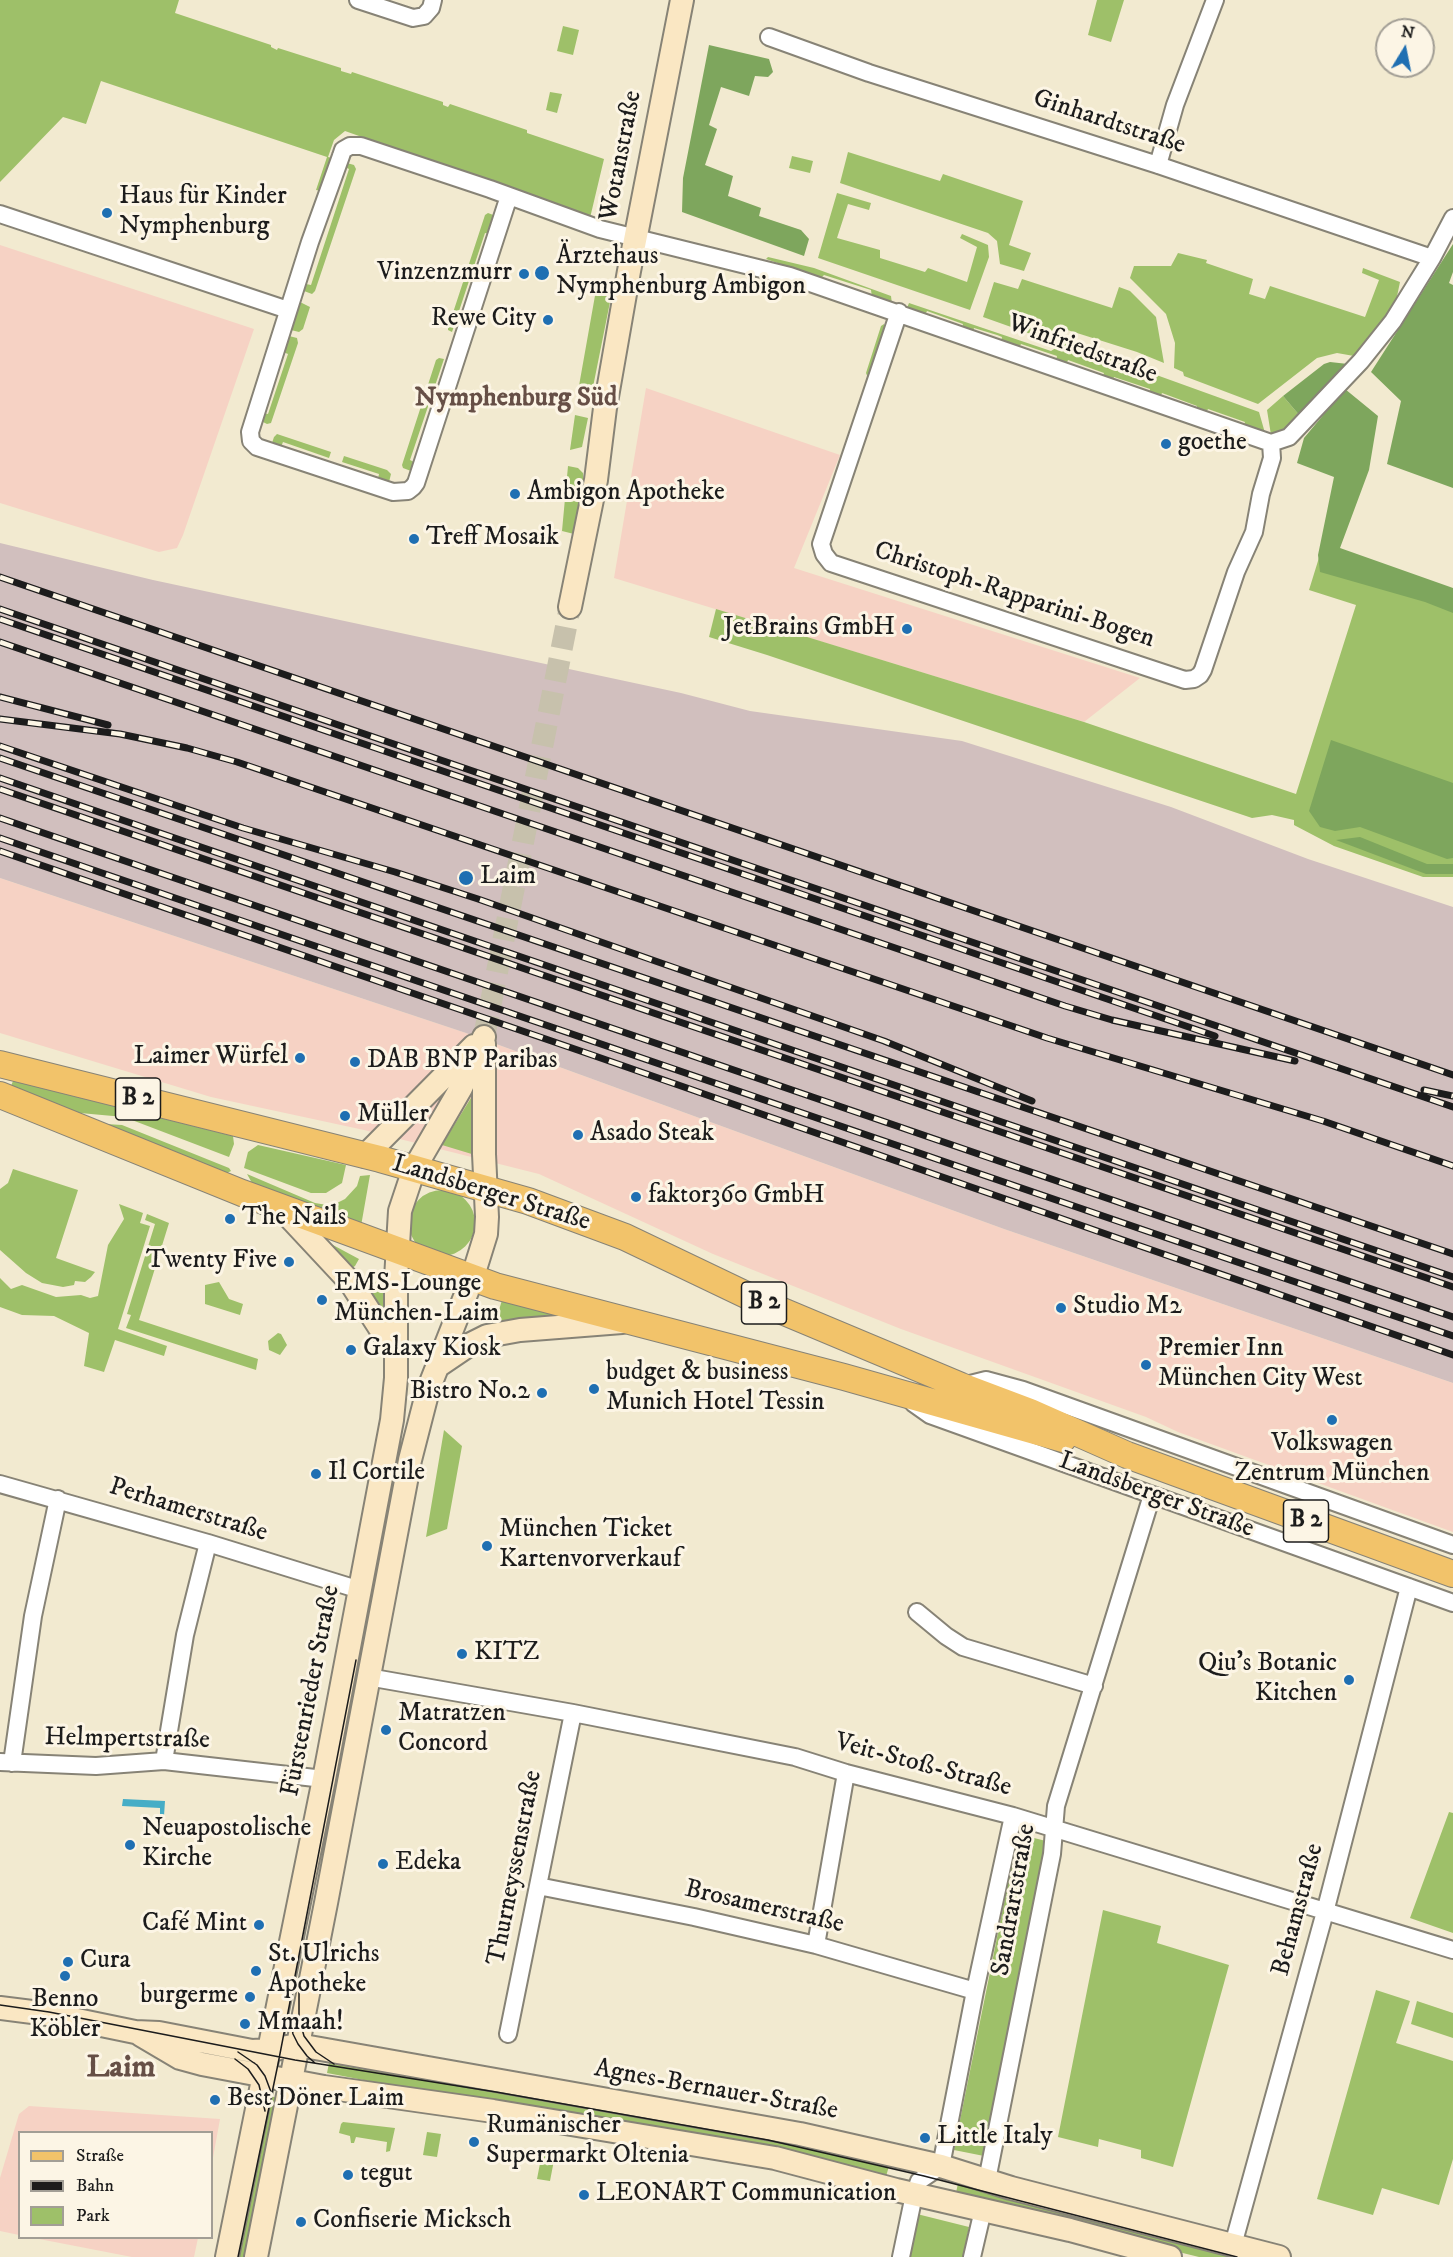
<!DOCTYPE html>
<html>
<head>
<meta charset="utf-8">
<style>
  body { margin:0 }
  #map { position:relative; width:1453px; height:2257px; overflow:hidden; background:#f2ead0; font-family:"IM FELL DW Pica",serif }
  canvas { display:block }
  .legend { position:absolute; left:18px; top:2131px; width:195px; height:108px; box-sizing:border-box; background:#fcf5e5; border:2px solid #a29e95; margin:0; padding:8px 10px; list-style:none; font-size:18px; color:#1c1c1c }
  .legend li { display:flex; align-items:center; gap:12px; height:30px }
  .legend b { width:30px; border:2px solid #a29e95 }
  .north { position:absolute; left:1375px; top:18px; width:60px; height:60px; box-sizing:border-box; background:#fcf5e5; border:2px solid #a29e95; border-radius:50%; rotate:10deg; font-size:16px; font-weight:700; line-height:24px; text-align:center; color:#1c1c1c }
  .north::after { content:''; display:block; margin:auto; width:21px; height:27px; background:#1f6fb2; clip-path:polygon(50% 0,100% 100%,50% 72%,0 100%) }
</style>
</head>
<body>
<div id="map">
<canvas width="1453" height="2257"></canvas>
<ul class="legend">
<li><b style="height:8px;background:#f2c36a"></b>Straße</li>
<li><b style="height:8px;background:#1c1c1c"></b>Bahn</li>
<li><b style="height:16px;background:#9ec069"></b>Park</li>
</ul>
<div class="north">N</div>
</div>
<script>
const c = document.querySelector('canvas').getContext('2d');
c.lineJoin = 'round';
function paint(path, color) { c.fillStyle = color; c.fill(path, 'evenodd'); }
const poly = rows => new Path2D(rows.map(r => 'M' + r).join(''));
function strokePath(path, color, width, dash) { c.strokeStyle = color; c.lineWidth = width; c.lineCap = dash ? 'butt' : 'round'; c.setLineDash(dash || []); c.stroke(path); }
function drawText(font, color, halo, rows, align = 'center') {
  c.font = font + ' "IM FELL DW Pica",serif'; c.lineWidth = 6; c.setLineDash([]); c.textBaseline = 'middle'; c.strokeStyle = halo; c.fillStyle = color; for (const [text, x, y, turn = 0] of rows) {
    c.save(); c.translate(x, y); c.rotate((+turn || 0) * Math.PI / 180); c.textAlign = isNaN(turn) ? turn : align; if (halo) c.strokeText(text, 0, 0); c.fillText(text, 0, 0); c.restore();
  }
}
paint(poly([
  [0,245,254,329,183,535,177,548,159,552,0,503],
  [646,388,840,455,794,568,1140,678,1084,722,614,578],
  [0,878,466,1033,1004,1229,1453,1383,1453,1532,1178,1432,1146,1417,901,1329,713,1254,539,1174,364,1130,211,1097,0,1033],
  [29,2106,220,2119,212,2163,212,2132,20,2132,19,2235,0,2231,0,2178,19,2114],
  [34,2238,198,2238,194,2257,132,2257]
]), '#f6d2c4');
paint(poly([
  [0,543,153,580,681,693,750,711,962,741,1171,807,1308,859,1453,907,1453,1383,1004,1229,466,1033,0,878]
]), '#d1bfbe');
paint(poly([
  [0,0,179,0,175,13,271,45,271,47,277,50,278,48,341,68,341,71,351,74,352,72,443,102,443,105,448,107,450,104,527,130,527,133,604,159,590,218,345,131,334,140,328,157,332,158,321,191,316,190,327,157,101,81,86,124,63,117,0,182],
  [1097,0,1124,0,1111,42,1088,35],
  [563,26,579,30,573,55,557,51],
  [550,92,562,94,557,113,546,110],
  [848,152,940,181,943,174,1023,201,1009,245,1031,253,1024,271,1000,264,997,241,988,233,840,183],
  [792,156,813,161,810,173,789,168],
  [347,163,354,165,356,169,315,291,312,294,304,291,306,284,311,285,349,169,345,167],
  [837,193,871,203,869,210,848,204,837,238,880,250,880,258,925,272,928,268,967,282,977,247,960,238,962,234,988,245,989,257,970,310,818,258],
  [488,213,496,216,490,234,485,233,452,332,448,330,448,328,485,215],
  [1178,253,1207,260,1206,263,1253,279,1249,294,1265,299,1270,286,1365,317,1379,280,1362,273,1363,268,1400,282,1395,306,1354,356,1337,353,1317,358,1258,404,1184,376,1183,372,1174,368,1175,343,1166,314,1130,278,1134,266,1171,266],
  [768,257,814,268,891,296,892,304,872,297,871,290,824,275,821,278,766,259],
  [1022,279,1112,308,1119,287,1130,291,1156,317,1164,363,1137,352,1058,327,1042,338,983,317,994,282,1018,289],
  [606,280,614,282,592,392,577,397,596,290,600,282],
  [300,302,310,307,303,329,299,332,291,330],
  [909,303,1051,351,1065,342,1259,412,1265,433,1243,427,1245,422,1208,409,1205,415,1196,411,1197,406,1162,393,1160,398,1149,395,1150,389,1114,377,1112,382,1102,378,1104,373,1068,360,1066,365,1056,361,1057,356,1021,344,1019,348,1001,342,1002,337,997,335,974,328,973,332,962,328,963,324,927,311,925,315,907,308],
  [884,324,884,331,868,378,866,373,881,326],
  [289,336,297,338,298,343,271,423,267,424,261,421,263,413,268,414,288,354,283,352],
  [439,358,444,359,410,460,414,462,411,471,403,468,402,465,436,360],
  [1283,396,1300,416,1290,428,1271,435,1267,410],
  [575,415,588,418,582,447,570,450],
  [277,434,331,452,329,458,283,442,281,447,272,443,274,437],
  [344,456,387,470,391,474,389,482,378,479,379,474,342,462],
  [568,466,578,468,583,473,584,482,578,535,562,531],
  [1322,548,1453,593,1453,877,1423,877,1334,846,1294,825,1294,820,1272,815,1252,818,767,655,709,637,716,609,1084,722,1296,794,1356,605,1309,590],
  [13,1081,233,1136,234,1144,229,1157,124,1117,80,1113,13,1087,11,1086],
  [474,1093,475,1155,442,1145],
  [106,1124,122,1125,229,1168,231,1171,227,1173],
  [258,1145,346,1165,342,1183,326,1193,311,1193,244,1168,248,1152],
  [13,1169,78,1190,56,1258,95,1272,91,1277,85,1282,75,1281,74,1285,63,1287,42,1283,26,1273,0,1250,0,1189,8,1183],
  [247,1174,315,1203,327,1205,337,1203,345,1199,357,1186,360,1176,370,1175,361,1226,252,1183],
  '409 1223a33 33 0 1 1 66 0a33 33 0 1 1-66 0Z',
  [119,1204,143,1213,140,1223,150,1226,118,1329,167,1346,164,1356,115,1340,104,1372,84,1366,89,1333,54,1316,22,1315,0,1307,0,1278,11,1289,22,1285,56,1297,81,1295,90,1298,98,1296,108,1245,124,1219],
  [147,1214,169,1223,139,1320,258,1359,256,1370,126,1328,131,1315,127,1314,155,1224,145,1220],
  [318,1237,359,1259,355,1266,349,1270],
  [367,1280,385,1285,384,1314,361,1286],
  [219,1282,229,1299,243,1304,240,1315,205,1304,205,1285],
  [502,1300,565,1317,497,1326,497,1317],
  [278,1333,281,1334,287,1345,280,1355,269,1350,268,1341],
  [444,1430,462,1446,447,1529,426,1537],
  [1449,1812,1453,1813,1453,1933,1410,1918],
  [1018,1834,1046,1841,984,2156,954,2150],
  [1103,1910,1161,1926,1157,1943,1229,1965,1173,2167,1141,2158,1141,2150,1099,2139,1098,2147,1058,2137],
  [1376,1990,1410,2001,1396,2043,1453,2061,1453,2159,1439,2205,1382,2188,1373,2215,1317,2199],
  [1417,2001,1453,2013,1453,2038,1411,2024],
  [329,2063,418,2078,419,2072,891,2159,885,2180,327,2073],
  [269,2096,279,2098,251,2257,232,2257],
  [343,2122,395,2128,390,2151,386,2152,387,2142,356,2137,354,2143,351,2143,350,2136,339,2133,341,2124],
  [427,2132,441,2134,437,2157,423,2155],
  [542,2153,555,2155,550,2181,537,2179],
  [959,2179,1250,2257,1199,2257,955,2197],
  [917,2214,969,2227,963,2257,909,2257]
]), '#9ec069');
paint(poly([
  [709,45,769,59,773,72,768,77,755,76,749,96,721,87,709,125,717,129,705,165,733,176,728,196,761,208,759,216,801,230,809,239,804,256,682,212,683,178],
  [1453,244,1453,272,1449,283,1453,285,1453,488,1387,464,1401,401,1371,372],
  [1330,362,1348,364,1300,416,1283,396,1324,364],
  [1345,389,1378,416,1369,470,1340,548,1453,588,1453,613,1425,602,1320,572,1318,555,1334,477,1297,463,1304,438],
  [1331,740,1453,783,1453,858,1447,859,1360,827,1335,831,1320,827,1309,811],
  [1360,837,1427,864,1453,864,1453,874,1426,874,1336,840]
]), '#7ea65d');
paint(poly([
  [123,1799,165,1801,164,1816,160,1816,160,1808,122,1806]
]), '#46adc6');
strokePath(poly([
  [484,1037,570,607]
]), '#c7c1ac', 22, [22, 11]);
const minor = poly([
  [358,0,413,18,424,16,431,8,433,0],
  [769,37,869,73,1158,165,1432,258],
  [1158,165,1175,105,1215,0],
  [509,196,416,483,413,487,408,491,393,492,257,447,251,441,250,432,310,242,341,156,343,150,350,146,361,146,490,189,600,229,790,276,1271,443,1289,437,1361,361,1393,321,1432,258,1453,218],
  [0,214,288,310],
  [899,312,821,544,824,554,831,563,1185,680,1194,679,1200,675,1203,670,1236,572,1254,532,1261,494,1272,458,1271,443],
  [962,1386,986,1380,1023,1390,1453,1545],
  [913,1403,930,1415,1453,1603],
  [0,1484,208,1543,360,1590],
  [917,1612,946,1636,963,1647,1094,1686],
  [368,1677,573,1713,795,1757,846,1773,1013,1816,1453,1950],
  [164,1761,185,1635,208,1543],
  [0,1762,96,1766,164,1761,324,1779],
  [12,1763,33,1616,58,1499],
  [538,1886,694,1917,816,1945,975,1991],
  [816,1945,846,1773],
  [508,2034,573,1713],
  [987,2180,1052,1854,1056,1806,1152,1495],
  [1233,2245,1325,1912,1409,1587],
  [901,2257,914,2195,919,2181,941,2166,975,1991,1013,1816],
  [972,2257,983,2210]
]);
const secondary = poly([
  [570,607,596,480,605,408,629,271,682,0],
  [365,1156,474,1046],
  [281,1208,351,1283,396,1353],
  [438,1366,469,1345,487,1336,520,1330,622,1322],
  [0,2008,48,2014,135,2032,159,2033,252,2051,270,2050,298,2045,800,2134,941,2166,1011,2188,1279,2257],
  [141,2035,180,2058,202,2064,324,2087,493,2111,775,2158,896,2190,1070,2230,1170,2257],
  [227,2257,324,1779,392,1420,396,1378,396,1279,400,1211,414,1169,461,1088,484,1037],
  [256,2257,326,1903,410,1460,428,1390,472,1279,486,1234,487,1217,484,1154,484,1044]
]);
const primary = poly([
  [0,1064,380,1159,528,1201,625,1237,763,1303,961,1386,1030,1412,1127,1455,1453,1574],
  [0,1095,242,1193,495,1286,844,1377,1063,1439]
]);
strokePath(minor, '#878376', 20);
strokePath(secondary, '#878376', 26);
strokePath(primary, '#878376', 28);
strokePath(minor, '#fff', 16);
strokePath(secondary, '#fae7c3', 22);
strokePath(primary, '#f2c36a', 26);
strokePath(poly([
  [299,1992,299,2018,304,2036,316,2052,334,2064],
  [0,2005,49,2012,295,2060,496,2092,768,2140,924,2176,1237,2257],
  [290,2017,293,2034,298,2044,307,2056,315,2063],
  [238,2052,257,2065,265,2076,271,2092],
  [235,2059,248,2069,259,2085,265,2111],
  [238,2257,278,2064,356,1660]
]), '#1c1c1c', 1.5);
const rail = poly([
  [0,577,1453,1075],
  [0,609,1453,1107],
  [0,619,1215,1036],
  [0,642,1065,1006,1112,1020,1295,1061],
  [0,697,108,725],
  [0,719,120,734,187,748,237,762,1047,1038,1323,1121,1453,1166],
  [0,746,243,828,395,872,478,899,884,1041,1032,1101],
  [0,758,1453,1254],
  [0,778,1453,1277],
  [0,789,1453,1287],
  [0,818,1453,1317],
  [0,838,1453,1336],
  [0,851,595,1056,1453,1355],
  [1424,1090,1453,1096]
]);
strokePath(rail, '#1c1c1c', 7);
strokePath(rail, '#fcf5e5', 4.5, [14]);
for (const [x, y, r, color] of [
  [107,213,6,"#1f6fb2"],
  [542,273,8,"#1f6fb2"],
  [524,274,6,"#1f6fb2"],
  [548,320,6,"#1f6fb2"],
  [1166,444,6,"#1f6fb2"],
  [515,494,6,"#1f6fb2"],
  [414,539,6,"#1f6fb2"],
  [907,629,6,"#1f6fb2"],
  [466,878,8,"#1f6fb2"],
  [300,1058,6,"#1f6fb2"],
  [355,1062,6,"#1f6fb2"],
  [345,1116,6,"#1f6fb2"],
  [578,1135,6,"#1f6fb2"],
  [636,1197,6,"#1f6fb2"],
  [230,1219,6,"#1f6fb2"],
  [289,1262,6,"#1f6fb2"],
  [322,1300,6,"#1f6fb2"],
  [1061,1308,6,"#1f6fb2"],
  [351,1350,6,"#1f6fb2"],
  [1146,1365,6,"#1f6fb2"],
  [594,1389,6,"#1f6fb2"],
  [542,1393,6,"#1f6fb2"],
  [1332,1420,6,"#1f6fb2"],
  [316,1474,6,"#1f6fb2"],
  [487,1546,6,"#1f6fb2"],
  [462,1654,6,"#1f6fb2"],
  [1349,1680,6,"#1f6fb2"],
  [386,1730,6,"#1f6fb2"],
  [130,1845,6,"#1f6fb2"],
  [383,1864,6,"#1f6fb2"],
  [259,1925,6,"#1f6fb2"],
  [68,1962,6,"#1f6fb2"],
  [256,1971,6,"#1f6fb2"],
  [65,1976,6,"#1f6fb2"],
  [250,1997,6,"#1f6fb2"],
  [245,2024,6,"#1f6fb2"],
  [215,2100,6,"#1f6fb2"],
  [925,2138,6,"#1f6fb2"],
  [474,2142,6,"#1f6fb2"],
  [348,2175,6,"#1f6fb2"],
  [584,2195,6,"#1f6fb2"],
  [301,2222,6,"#1f6fb2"]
]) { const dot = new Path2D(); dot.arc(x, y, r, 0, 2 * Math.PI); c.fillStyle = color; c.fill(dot); strokePath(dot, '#fcf5e5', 2); }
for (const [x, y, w] of [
  [138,1099,45],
  [764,1303,45],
  [1306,1521,45]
]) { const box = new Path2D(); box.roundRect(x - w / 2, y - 21, w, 42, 4.5); c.fillStyle = '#fcf5e5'; c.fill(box); strokePath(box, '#1c1c1c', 1.5); }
drawText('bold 24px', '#1c1c1c', null, [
  ["B 2",138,1099],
  ["B 2",764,1303],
  ["B 2",1306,1521]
]);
drawText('26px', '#1c1c1c', '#fcf5e5', [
  ["Ginhardtstraße",1109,123,18],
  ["Wotanstraße",622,156,-79],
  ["Winfriedstraße",1082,350,20],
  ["Christoph-Rapparini-Bogen",1014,596,18],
  ["Landsberger Straße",491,1194,17],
  ["Landsberger Straße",1156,1496,20],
  ["Perhamerstraße",188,1511,17],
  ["Fürstenrieder Straße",312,1691,-79],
  ["Helmpertstraße",127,1740,1],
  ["Veit-Stoß-Straße",923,1766,15],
  ["Thurneyssenstraße",516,1868,-79],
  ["Sandrartstraße",1015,1900,-80],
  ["Brosamerstraße",764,1908,13],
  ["Behamstraße",1299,1910,-75],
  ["Agnes-Bernauer-Straße",716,2091,10]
]);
drawText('26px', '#1c1c1c', '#fcf5e5', [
  ["Haus für Kinder",119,198],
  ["Nymphenburg",119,228],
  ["Ärztehaus",556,258],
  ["Nymphenburg Ambigon",556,288],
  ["Vinzenzmurr",512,274,"right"],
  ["Rewe City",536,320,"right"],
  ["goethe",1178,444],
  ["Ambigon Apotheke",527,494],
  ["Treff Mosaik",426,539],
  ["JetBrains GmbH",895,629,"right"],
  ["Laim",480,878],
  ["Laimer Würfel",288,1058,"right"],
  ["DAB BNP Paribas",367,1062],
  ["Müller",357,1116],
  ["Asado Steak",590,1135],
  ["faktor360 GmbH",648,1197],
  ["The Nails",242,1219],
  ["Twenty Five",277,1262,"right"],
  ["EMS-Lounge",334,1285],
  ["München-Laim",334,1315],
  ["Studio M2",1073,1308],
  ["Galaxy Kiosk",363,1350],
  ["Premier Inn",1158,1350],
  ["München City West",1158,1380],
  ["budget & business",606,1374],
  ["Munich Hotel Tessin",606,1404],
  ["Bistro No.2",530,1393,"right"],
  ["Volkswagen",1332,1445,"center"],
  ["Zentrum München",1332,1475,"center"],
  ["Il Cortile",328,1474],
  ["München Ticket",499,1531],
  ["Kartenvorverkauf",499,1561],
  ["KITZ",474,1654],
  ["Qiu's Botanic",1337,1665,"right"],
  ["Kitchen",1337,1695,"right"],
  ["Matratzen",398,1715],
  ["Concord",398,1745],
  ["Neuapostolische",142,1830],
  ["Kirche",142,1860],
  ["Edeka",395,1864],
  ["Café Mint",247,1925,"right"],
  ["St. Ulrichs",268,1956],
  ["Apotheke",268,1986],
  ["Cura",80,1962],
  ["burgerme",238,1997,"right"],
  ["Benno",65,2001,"center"],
  ["Köbler",65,2031,"center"],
  ["Mmaah!",257,2024],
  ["Best Döner Laim",227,2100],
  ["Rumänischer",486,2127],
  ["Supermarkt Oltenia",486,2157],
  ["Little Italy",937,2138],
  ["tegut",360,2175],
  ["LEONART Communication",596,2195],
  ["Confiserie Micksch",313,2222]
], 'left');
drawText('bold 27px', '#664f46', '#fcf5e5', [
  ["Nymphenburg Süd",516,399]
]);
drawText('bold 32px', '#664f46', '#fcf5e5', [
  ["Laim",121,2069]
]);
</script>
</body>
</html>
